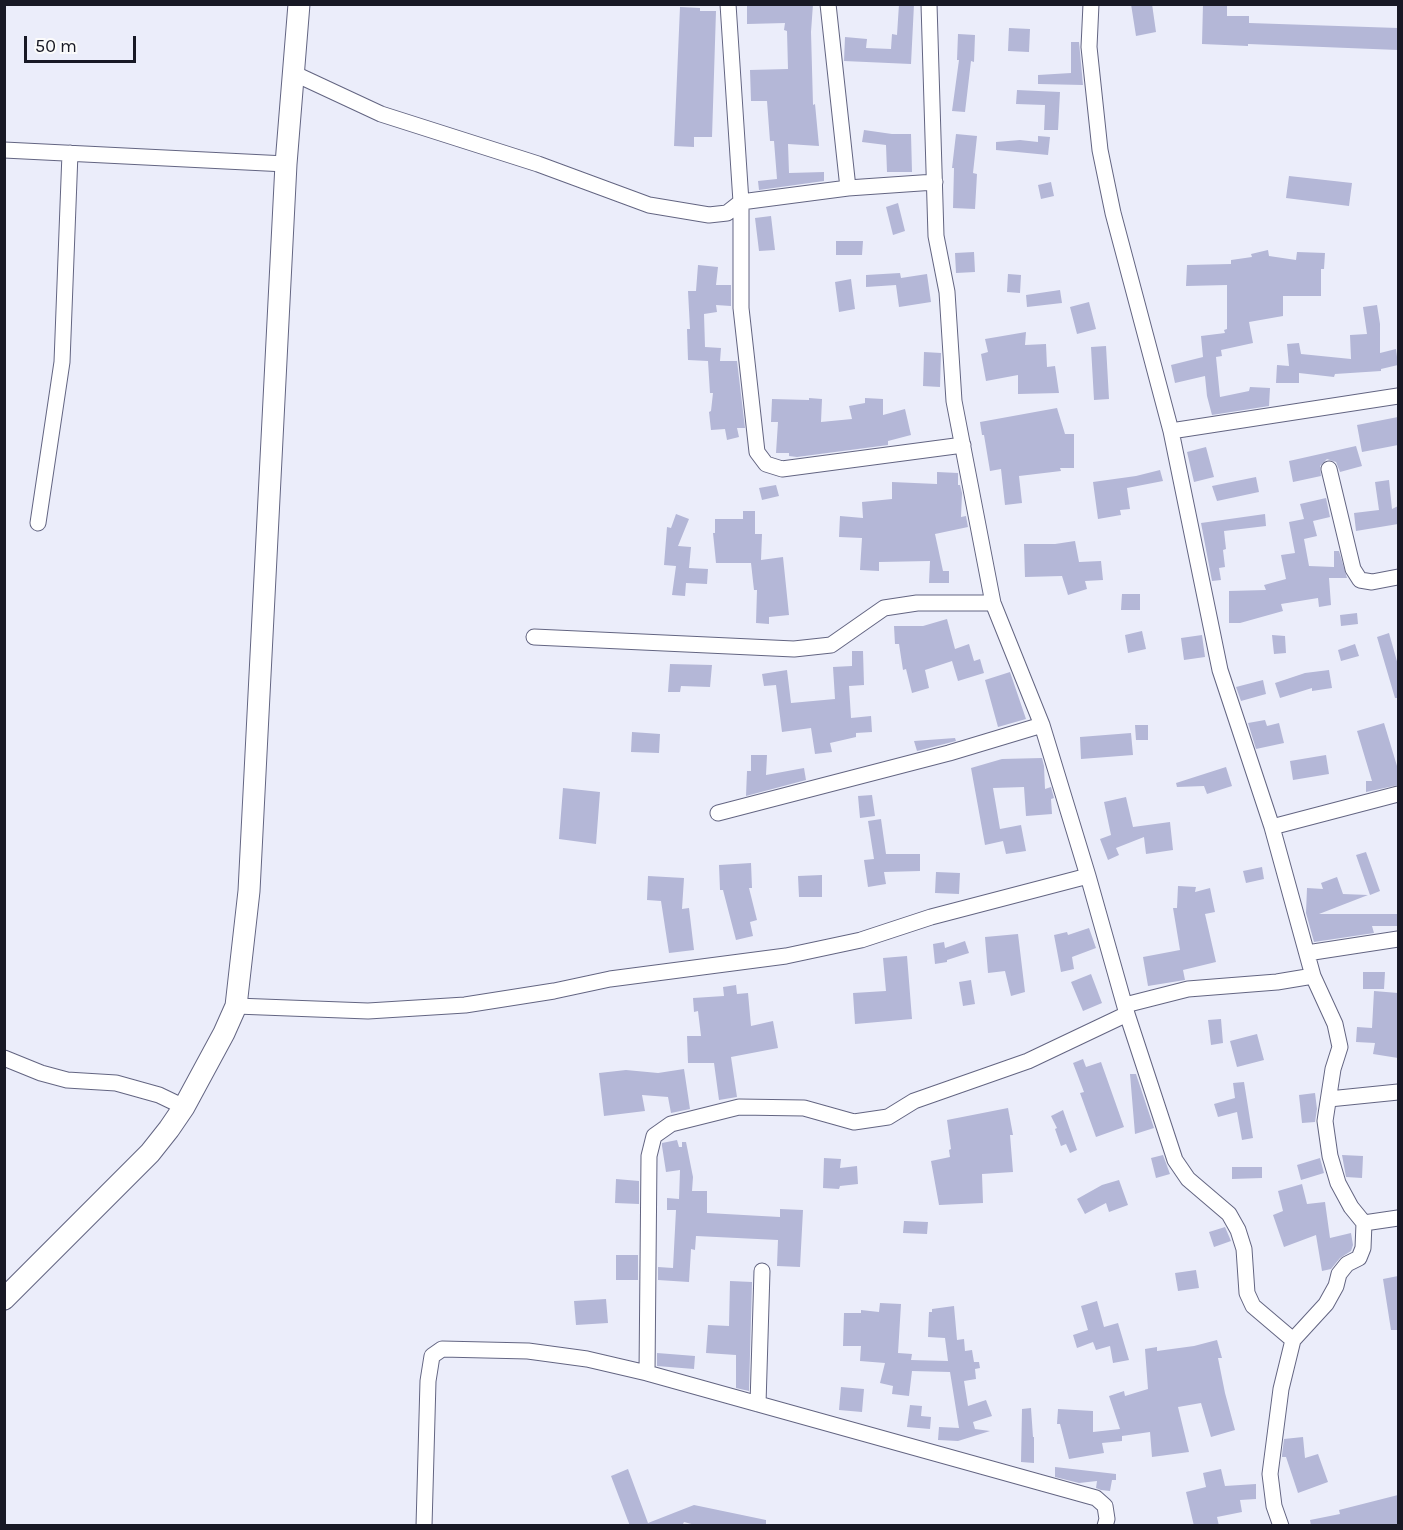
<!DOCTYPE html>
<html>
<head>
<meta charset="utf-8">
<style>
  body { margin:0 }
  #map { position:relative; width:1403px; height:1530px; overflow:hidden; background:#ebedfa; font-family:Karla,sans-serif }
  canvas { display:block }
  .frame { position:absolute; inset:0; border:6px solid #181925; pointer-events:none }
  .scale { position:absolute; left:24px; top:36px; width:112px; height:27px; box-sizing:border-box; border:3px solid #181925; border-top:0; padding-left:8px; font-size:18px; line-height:21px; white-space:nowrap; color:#181925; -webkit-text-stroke:4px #fbfbfb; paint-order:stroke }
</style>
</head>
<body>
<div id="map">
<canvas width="1403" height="1530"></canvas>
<div class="frame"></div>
<div class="scale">50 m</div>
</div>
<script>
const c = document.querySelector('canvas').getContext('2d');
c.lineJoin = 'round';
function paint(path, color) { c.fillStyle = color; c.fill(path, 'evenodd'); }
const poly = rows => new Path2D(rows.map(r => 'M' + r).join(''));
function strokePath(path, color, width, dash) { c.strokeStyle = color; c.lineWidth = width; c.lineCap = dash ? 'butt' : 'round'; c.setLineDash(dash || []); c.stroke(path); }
paint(poly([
  [747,4,813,4,811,32,813,105,815,104,819,146,788,144,789,173,824,172,824,181,759,190,758,181,777,179,774,141,770,141,767,101,751,101,750,70,788,69,787,31,784,30,785,23,747,24],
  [899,4,914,4,911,64,844,61,845,37,867,39,866,48,891,49,892,34,897,35],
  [1131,4,1152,4,1156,32,1136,36],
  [1203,4,1227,4,1227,16,1249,16,1249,23,1398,28,1398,50,1248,44,1248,46,1202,44],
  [680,7,700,8,700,11,716,11,712,137,694,137,694,147,674,146],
  [1009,28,1030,29,1029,52,1008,51],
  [958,34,975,35,974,62,971,61,965,112,952,111,959,60,957,60],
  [1071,42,1079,42,1083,85,1038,84,1038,75,1071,73],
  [1017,90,1060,92,1058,130,1044,130,1045,105,1016,104],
  [864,130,892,134,911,134,912,172,887,172,886,145,862,142],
  [956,134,977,136,973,173,977,174,975,209,953,208,954,168,952,168],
  [1038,136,1050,137,1048,155,996,150,996,142,1020,140,1038,142],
  [1289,176,1352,183,1349,206,1286,198],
  [1051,182,1054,196,1041,199,1038,185],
  [898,203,905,231,893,235,886,207],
  [771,216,775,250,759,251,755,218],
  [836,241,863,241,862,255,836,255],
  [1268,250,1269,256,1296,260,1297,252,1325,253,1324,269,1321,269,1321,296,1283,296,1283,316,1249,322,1253,343,1221,350,1222,356,1216,357,1220,397,1249,391,1250,387,1270,388,1269,406,1212,415,1207,396,1205,376,1175,383,1171,365,1203,357,1201,336,1225,333,1224,330,1227,329,1227,285,1186,286,1187,265,1231,264,1231,260,1252,257,1251,254],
  [974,252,975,272,956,273,955,253],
  [698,265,718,267,716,285,731,285,731,306,716,305,717,312,704,314,705,347,721,348,720,361,737,361,745,428,737,428,739,437,727,440,725,429,711,430,709,412,711,411,713,393,710,393,708,361,688,360,687,329,690,329,688,291,696,291],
  [900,273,901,278,927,274,931,302,899,307,896,285,866,287,866,275],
  [1008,274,1021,275,1020,293,1007,292],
  [851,279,855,309,839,312,835,282],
  [1060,290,1062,303,1027,307,1026,295],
  [1089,302,1096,329,1077,334,1070,307],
  [1377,305,1380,324,1380,353,1396,349,1398,365,1381,369,1381,371,1335,374,1334,377,1299,373,1299,383,1276,383,1277,365,1289,366,1287,344,1299,343,1301,354,1351,359,1350,335,1367,334,1363,307],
  [1026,332,1025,345,1046,344,1047,367,1055,366,1059,393,1018,394,1018,375,986,381,981,354,988,352,985,339],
  [1106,346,1109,399,1094,400,1091,347],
  [924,352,941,353,940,387,923,386],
  [809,398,822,399,821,422,852,419,849,406,865,403,865,398,883,399,883,415,905,409,911,435,888,441,888,445,797,457,789,456,789,453,776,453,778,422,771,422,772,399,809,400],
  [1057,408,1065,434,1074,434,1074,468,1060,468,1061,471,1019,476,1022,503,1005,505,1001,469,990,471,984,435,982,435,980,422],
  [1398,417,1398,445,1362,452,1357,425],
  [1356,446,1362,466,1340,472,1336,462,1327,459,1320,466,1321,476,1293,482,1289,461],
  [1206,447,1214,477,1194,482,1187,452],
  [1160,470,1163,481,1127,488,1130,509,1120,510,1121,515,1098,519,1093,482,1136,476],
  [937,472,958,473,958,485,960,485,962,493,961,517,966,516,968,527,935,534,943,571,949,571,949,583,929,583,930,561,879,562,879,571,860,570,862,538,839,537,840,516,863,518,862,502,892,499,892,482,937,484],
  [1256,477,1259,492,1217,501,1212,486],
  [1389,480,1392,509,1398,506,1398,524,1356,531,1354,513,1379,510,1375,482],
  [776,485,779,496,762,500,759,488],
  [1326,498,1330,517,1313,521,1317,536,1304,539,1309,566,1334,567,1334,551,1339,551,1347,578,1329,578,1331,605,1319,607,1318,598,1281,604,1283,611,1240,623,1229,623,1229,591,1266,590,1264,585,1286,579,1281,555,1295,553,1289,522,1304,519,1300,504],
  [743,511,755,511,755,534,762,534,761,560,783,557,789,615,769,617,769,624,756,623,757,590,754,590,751,563,716,563,713,533,715,533,715,519,743,519],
  [676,514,689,519,678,546,691,547,689,568,708,569,707,584,686,583,685,596,672,595,676,566,664,565,667,527,671,528],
  [1265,514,1266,526,1224,531,1226,549,1223,550,1225,567,1219,568,1221,580,1212,581,1201,523],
  [1075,541,1079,562,1101,561,1103,580,1085,581,1087,589,1068,595,1062,576,1025,577,1024,544,1055,544],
  [1122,594,1140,594,1140,610,1121,610],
  [1357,613,1358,624,1341,626,1340,615],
  [947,619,955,649,969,644,974,661,980,659,984,673,958,681,952,661,925,670,929,688,912,693,906,669,903,670,899,644,895,644,894,626,923,626],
  [1142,631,1146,649,1128,653,1125,635],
  [1389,633,1398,665,1398,698,1395,698,1377,637],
  [1202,635,1205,657,1184,660,1181,638],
  [1272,635,1285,636,1286,653,1274,654],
  [1355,644,1359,656,1341,661,1338,650],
  [852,651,863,651,864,685,849,686,851,718,871,716,872,732,856,733,856,737,830,743,832,752,815,754,811,728,782,732,776,685,764,686,762,674,787,670,791,703,835,699,833,667,852,666],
  [670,664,712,665,710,687,681,686,680,692,668,692],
  [1329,670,1332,688,1312,691,1312,688,1280,698,1275,683,1305,673],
  [1010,672,1026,719,998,727,985,680],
  [1263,680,1266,694,1241,701,1236,687],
  [1265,720,1267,726,1279,723,1284,743,1256,749,1248,723],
  [1384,723,1397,766,1398,766,1398,785,1366,792,1366,781,1372,781,1357,731],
  [1135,725,1148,725,1148,740,1136,740],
  [632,732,660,734,659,753,631,752],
  [1131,733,1133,755,1081,759,1080,737],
  [955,738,956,741,917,751,914,741],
  [751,755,767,755,766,775,804,768,806,780,746,796,747,771,751,771],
  [1326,755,1329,774,1293,780,1290,761],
  [1042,758,1044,766,1045,789,1051,787,1054,798,1051,799,1052,814,1026,816,1024,787,993,788,1000,829,1021,825,1026,851,1006,854,1003,841,985,845,971,768,1002,759],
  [1226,767,1232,786,1207,794,1204,786,1177,787,1176,783],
  [563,788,600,792,596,844,559,839],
  [872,795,875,816,860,818,858,796],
  [1126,797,1133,827,1170,822,1173,850,1146,854,1144,837,1116,848,1119,855,1108,860,1100,839,1111,835,1104,802],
  [881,819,886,854,920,854,920,871,884,872,886,884,868,887,864,860,874,859,868,821],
  [1366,852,1380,891,1370,895,1356,855],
  [751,863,752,888,749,888,757,920,750,922,753,936,736,940,723,890,720,890,719,865],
  [1262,867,1264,879,1246,883,1243,871],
  [936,872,960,873,959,894,935,893],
  [822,875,822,897,799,897,798,876],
  [648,876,684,878,682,909,689,908,694,950,669,953,661,901,647,900],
  [1337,877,1343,894,1368,895,1319,914,1398,914,1398,926,1372,926,1374,933,1314,942,1306,913,1307,888,1323,889,1321,883],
  [1178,886,1196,887,1195,892,1210,888,1215,912,1205,914,1216,962,1183,970,1185,980,1148,986,1143,957,1180,950,1173,908,1177,908],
  [1089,928,1096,948,1072,957,1074,969,1061,972,1054,935,1067,932,1068,935],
  [1018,934,1025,992,1011,996,1005,971,988,973,985,937],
  [965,941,969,953,947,960,947,962,935,964,933,944,944,942,945,948],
  [907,956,912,1019,855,1024,853,993,886,991,883,958],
  [1363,972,1385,972,1384,989,1363,989],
  [1091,974,1102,1003,1083,1011,1071,982],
  [971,980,975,1004,963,1006,959,982],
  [736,985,737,994,748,993,751,1026,773,1021,778,1048,731,1057,737,1097,719,1100,714,1063,688,1063,687,1036,701,1036,698,1011,694,1012,693,998,724,996,723,987],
  [1374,991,1398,993,1398,1058,1373,1054,1375,1043,1356,1042,1357,1027,1372,1028],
  [1221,1019,1223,1043,1211,1045,1208,1020],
  [1257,1034,1264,1060,1237,1067,1230,1041],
  [1083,1059,1086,1067,1101,1062,1124,1127,1096,1137,1080,1093,1084,1092,1073,1063],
  [684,1069,690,1109,671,1113,668,1097,642,1095,645,1111,604,1116,599,1073,626,1070,658,1073],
  [1130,1074,1136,1074,1154,1128,1135,1134],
  [1244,1082,1253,1138,1242,1140,1237,1112,1218,1117,1214,1104,1235,1098,1233,1083],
  [1315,1093,1317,1109,1315,1122,1302,1123,1299,1095],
  [1008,1108,1013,1135,1010,1135,1013,1172,982,1174,983,1203,939,1205,931,1161,950,1157,949,1150,951,1149,947,1120],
  [1063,1110,1077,1150,1070,1153,1066,1144,1061,1146,1055,1129,1057,1128,1051,1116],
  [677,1140,679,1147,682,1147,682,1142,686,1142,693,1177,692,1191,707,1191,707,1213,780,1217,780,1209,803,1210,800,1267,777,1266,778,1240,696,1236,695,1250,691,1249,689,1282,658,1280,658,1267,673,1268,676,1210,667,1210,667,1198,679,1199,680,1170,666,1172,662,1146,662,1143],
  [1163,1155,1170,1174,1156,1178,1151,1158],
  [1342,1155,1363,1156,1362,1178,1346,1177],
  [824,1158,841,1159,840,1168,857,1166,858,1184,840,1186,839,1189,823,1188],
  [1320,1158,1324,1173,1301,1180,1297,1165],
  [1232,1167,1262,1167,1262,1178,1232,1179],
  [616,1179,639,1181,639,1204,615,1203],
  [1119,1180,1128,1205,1109,1212,1106,1203,1085,1214,1077,1199,1102,1185],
  [1302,1184,1307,1204,1325,1202,1330,1238,1351,1233,1353,1245,1351,1251,1340,1258,1331,1269,1322,1271,1316,1235,1284,1247,1273,1215,1283,1211,1278,1191],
  [904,1221,928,1222,927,1234,903,1233],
  [1225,1227,1231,1241,1214,1247,1209,1232],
  [616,1255,638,1255,638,1280,616,1280],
  [1196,1270,1199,1288,1178,1291,1175,1273],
  [1398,1276,1398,1330,1391,1330,1383,1279],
  [730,1281,752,1282,749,1391,736,1388,736,1355,706,1353,708,1325,729,1326],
  [606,1299,608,1323,576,1325,574,1301],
  [1097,1301,1104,1327,1118,1323,1129,1360,1113,1363,1110,1346,1096,1350,1093,1342,1077,1348,1073,1335,1088,1330,1081,1306],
  [880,1303,901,1304,898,1353,912,1354,911,1360,948,1361,945,1338,928,1337,929,1312,932,1312,932,1309,954,1306,957,1340,964,1339,965,1351,972,1350,974,1362,979,1362,980,1368,975,1369,976,1379,964,1381,968,1406,986,1400,992,1416,973,1422,975,1429,990,1431,958,1441,938,1440,939,1427,959,1428,950,1372,912,1371,909,1396,892,1394,893,1386,880,1383,885,1363,860,1361,861,1346,843,1346,844,1313,861,1313,861,1310,879,1312],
  [1217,1340,1222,1358,1218,1358,1225,1393,1235,1430,1211,1437,1201,1403,1178,1407,1189,1452,1152,1457,1150,1432,1122,1436,1122,1441,1102,1443,1104,1453,1069,1459,1060,1424,1057,1424,1058,1409,1093,1411,1093,1432,1120,1429,1109,1396,1124,1391,1125,1396,1148,1389,1145,1349,1157,1347,1157,1351,1194,1346],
  [657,1353,695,1356,694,1369,657,1366],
  [841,1387,864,1389,862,1412,839,1410],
  [910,1405,922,1406,921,1416,931,1417,930,1429,907,1427],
  [1031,1408,1033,1437,1034,1437,1034,1463,1021,1462,1022,1409],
  [1303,1437,1305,1458,1318,1454,1328,1482,1298,1493,1286,1457,1282,1457,1282,1455,1284,1439],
  [1055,1467,1116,1474,1116,1480,1112,1480,1110,1491,1101,1490,1096,1488,1097,1481,1079,1483,1055,1477],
  [628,1469,648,1523,694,1505,766,1520,766,1526,699,1526,684,1522,682,1526,630,1526,611,1476],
  [1221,1469,1225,1486,1256,1484,1256,1499,1240,1500,1242,1512,1217,1517,1219,1526,1194,1526,1186,1492,1206,1487,1203,1473],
  [1398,1495,1398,1526,1311,1526,1310,1520,1340,1514,1339,1510]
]), '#b4b7d7');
const street = poly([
  [728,4,741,202,741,308,757,452,766,464,782,469,963,445],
  [828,4,848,188],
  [929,4,936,236,947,292,954,401,993,603,1042,725,1088,876,1127,1014,1175,1160,1188,1179,1229,1214,1238,1230,1244,1249,1247,1293,1253,1306,1293,1340,1281,1389,1270,1474,1274,1506,1281,1526],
  [1091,4,1089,47,1100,150,1113,213,1171,431,1220,670,1272,827,1313,976,1335,1024,1340,1047,1333,1069,1325,1121,1330,1156,1338,1183,1351,1207,1364,1223,1363,1248,1359,1258,1347,1264,1339,1274,1336,1286,1326,1304,1293,1340],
  [293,73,381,114,538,164,649,205,709,215,727,213,741,202,848,188,935,182],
  [4,150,286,164],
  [1171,431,1398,396],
  [1329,469,1353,569,1360,580,1372,582,1398,577],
  [38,523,62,362,70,153],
  [534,637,794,649,831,645,884,608,917,603,993,603],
  [718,813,949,753,1042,725],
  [1272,827,1398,794],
  [1307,953,1398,939],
  [1125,1005,1188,989,1277,982,1313,976],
  [236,1006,368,1011,465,1005,554,991,610,979,786,956,861,940,931,917,1088,876],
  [4,1058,41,1073,67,1080,116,1083,159,1095,184,1107],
  [1329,1099,1398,1092],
  [1364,1223,1398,1218],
  [647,1373,649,1156,654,1136,671,1124,739,1107,804,1108,854,1122,888,1117,914,1101,1028,1061,1127,1014],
  [758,1404,762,1271],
  [424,1526,428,1381,432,1356,442,1349,528,1351,587,1359,647,1373,1096,1498,1105,1506,1107,1519,1105,1526]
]);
const secondary = poly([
  [4,1299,150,1153,169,1129,184,1107,224,1033,236,1006,249,891,286,164,299,4]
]);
strokePath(street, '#636582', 17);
strokePath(secondary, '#636582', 23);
strokePath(street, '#fff', 15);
strokePath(secondary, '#fff', 21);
</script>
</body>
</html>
